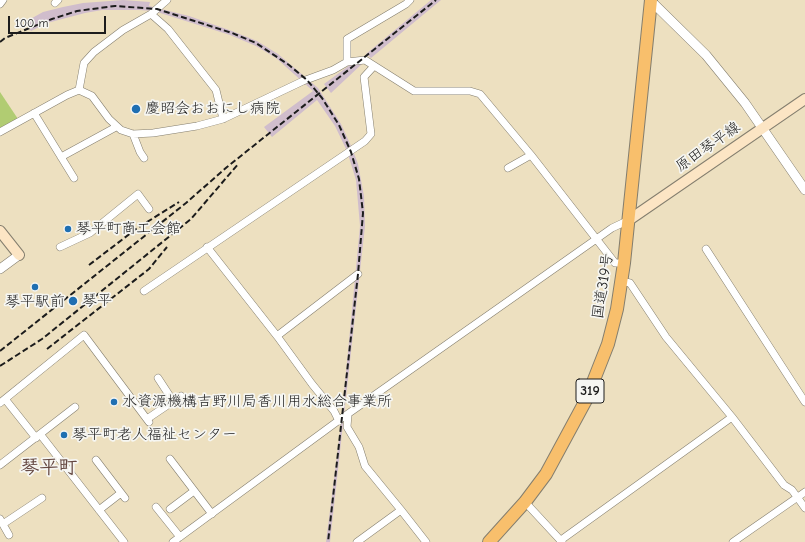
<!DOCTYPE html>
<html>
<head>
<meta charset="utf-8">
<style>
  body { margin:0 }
  #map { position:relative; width:805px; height:542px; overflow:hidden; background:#ede0c0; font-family:"Comic Neue",sans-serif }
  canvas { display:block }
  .scale { position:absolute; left:8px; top:16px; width:98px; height:18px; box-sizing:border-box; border:2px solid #1c1c1c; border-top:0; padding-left:5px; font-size:12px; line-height:14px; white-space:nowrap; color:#1c1c1c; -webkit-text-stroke:3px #f6f6f2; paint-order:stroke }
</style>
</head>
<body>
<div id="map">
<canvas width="805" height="542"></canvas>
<div class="scale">100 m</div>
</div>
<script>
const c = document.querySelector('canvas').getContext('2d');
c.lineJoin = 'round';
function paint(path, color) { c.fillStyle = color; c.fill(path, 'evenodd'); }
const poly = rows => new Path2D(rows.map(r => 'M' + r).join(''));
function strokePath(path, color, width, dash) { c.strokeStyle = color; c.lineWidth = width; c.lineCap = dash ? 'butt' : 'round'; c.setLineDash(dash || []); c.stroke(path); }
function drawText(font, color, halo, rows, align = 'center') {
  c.font = font + ' "Comic Neue","Klee One",sans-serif'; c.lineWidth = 3.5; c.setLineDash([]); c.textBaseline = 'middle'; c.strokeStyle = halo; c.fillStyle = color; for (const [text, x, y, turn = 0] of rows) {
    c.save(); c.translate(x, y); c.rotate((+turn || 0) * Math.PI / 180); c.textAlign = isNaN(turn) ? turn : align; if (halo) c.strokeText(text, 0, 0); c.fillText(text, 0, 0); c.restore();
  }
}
paint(poly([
  [123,0,150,2,149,6,189,16,232,31,257,41,278,54,318,88,341,124,352,148,358,164,364,196,365,226,330,542,326,542,341,424,360,226,356,180,347,151,335,126,317,100,272,137,264,127,313,91,276,58,256,46,230,35,154,11,139,10,102,10,85,13,47,23,31,31,25,22,43,12,63,7,83,3],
  [431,0,441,0,371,58,366,54],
  [354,62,363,63,331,93,324,84]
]), '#d0bdcc');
paint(poly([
  [0,92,18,119,0,129]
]), '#b1cc72');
const minor = poly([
  [167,0,151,14,123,30,94,52,84,63,79,90,92,96,109,119,121,130,133,134,153,133,197,126,223,119,303,81,333,70,347,62,365,60,414,91,470,91,480,94,531,155,615,263,624,263],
  [55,3,58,0],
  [0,4,3,0],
  [151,14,168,29,216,90,223,119],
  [347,62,347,39,406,4,410,0],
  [34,113,74,178],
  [0,132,67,95,79,90],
  [133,134,140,152,144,158],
  [61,157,116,127],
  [508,168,531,155],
  [60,247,90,233,138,194,149,209],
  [207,247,277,336,312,384,334,411,339,421],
  [706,249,805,402],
  [621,281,630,283,666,337,732,417,784,485,792,490,805,508],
  [144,291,365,141,371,134,364,77,374,66],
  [277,336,358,274],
  [158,378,173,401],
  [5,399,36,438],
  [0,403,84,335,149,422],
  [348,415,347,427,359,447,365,466,401,510,357,542],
  [147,419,181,396],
  [40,434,124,542],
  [170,459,212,514],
  [96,460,125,498],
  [0,465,75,407],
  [525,502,562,542],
  [156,507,180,537],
  [170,509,194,491],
  [99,510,121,493],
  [401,510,426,542],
  [0,519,9,535],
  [3,524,42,498],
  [561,540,732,417],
  [173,542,342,418,612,228,629,220],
  [733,542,805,492]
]);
const tertiary = poly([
  [651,1,706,55,745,103,805,190],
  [0,269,19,255]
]);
const secondary = poly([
  [629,220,805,99],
  [0,231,19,255]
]);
const trunk = poly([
  [489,542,525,502,546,474,586,400,608,344,617,309,624,263,651,0]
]);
strokePath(minor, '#847e6e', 8);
strokePath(tertiary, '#847e6e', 10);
strokePath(secondary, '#847e6e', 12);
strokePath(trunk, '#847e6e', 14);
strokePath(minor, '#fff', 7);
strokePath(tertiary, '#fff', 9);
strokePath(secondary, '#fce5c4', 10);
strokePath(trunk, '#f8bf6c', 12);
strokePath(poly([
  [0,42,5,38,52,19,77,11,115,6,157,9,232,33,256,43,289,65,307,80,322,98,339,125,351,152,359,179,363,213,358,274,328,542],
  [89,265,136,229,179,202],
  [47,349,149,269,167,247],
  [0,351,186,203,227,167,436,0],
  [0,366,42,339,191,219,239,163]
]), '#1c1c1c', 2, [6, 3]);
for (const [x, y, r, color] of [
  [136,109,5,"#1f6fb2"],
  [68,229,4,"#1f6fb2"],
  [35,287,4,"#1f6fb2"],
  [73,301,5,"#1f6fb2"],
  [114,402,4,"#1f6fb2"],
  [64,435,4,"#1f6fb2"]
]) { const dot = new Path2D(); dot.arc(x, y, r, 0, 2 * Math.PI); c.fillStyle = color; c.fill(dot); strokePath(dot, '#f6f6f2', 1.5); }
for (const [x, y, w] of [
  [590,391,28]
]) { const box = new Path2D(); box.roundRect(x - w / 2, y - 12, w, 24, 3); c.fillStyle = '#f6f6f2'; c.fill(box); strokePath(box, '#1c1c1c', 1); }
drawText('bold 14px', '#1c1c1c', null, [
  ["319",590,391]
]);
drawText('15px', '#1c1c1c', '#f6f6f2', [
  ["慶昭会おおにし病院",145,109],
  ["琴平町商工会館",76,229],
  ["琴平",82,301],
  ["琴平駅前",35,302,"center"],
  ["水資源機構吉野川局香川用水総合事業所",122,402],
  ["琴平町老人福祉センター",72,435]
], 'left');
drawText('15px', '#1c1c1c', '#f6f6f2', [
  ["原田琴平線",708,147,-35],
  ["国道319号",603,286,-81]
]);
drawText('bold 19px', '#664943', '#f6f6f2', [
  ["琴平町",49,468]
]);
</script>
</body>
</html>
